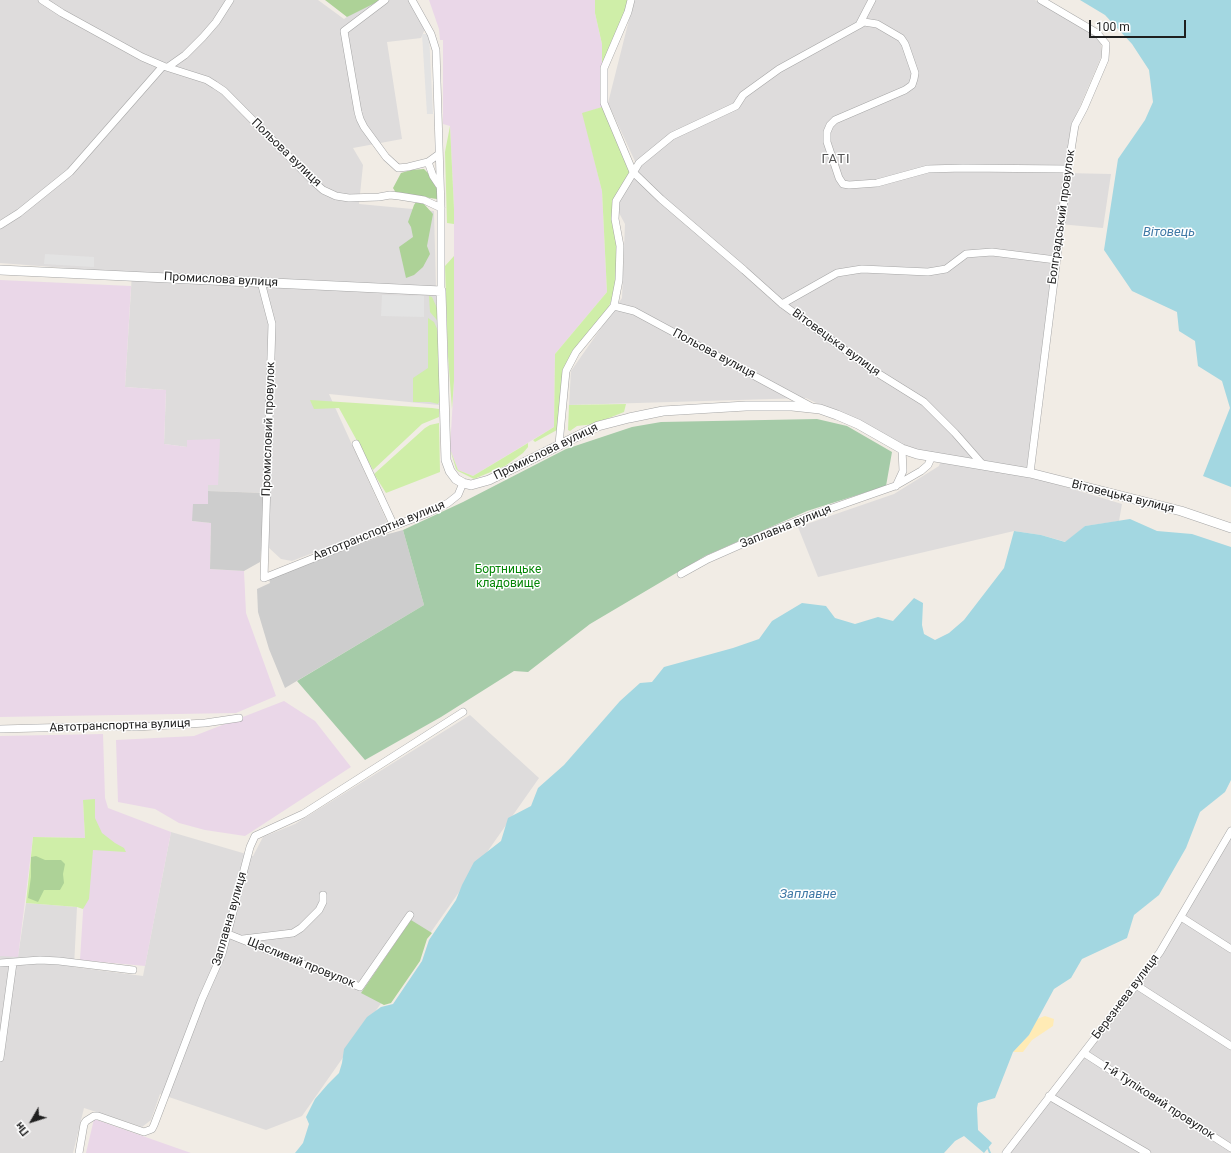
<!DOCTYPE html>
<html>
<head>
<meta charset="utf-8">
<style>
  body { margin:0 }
  #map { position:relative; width:1231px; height:1153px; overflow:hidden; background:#f1ece5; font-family:Roboto,sans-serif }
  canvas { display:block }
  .north { position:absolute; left:12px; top:1101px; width:40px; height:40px; -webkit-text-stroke:3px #fff; paint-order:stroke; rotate:231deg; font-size:11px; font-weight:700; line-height:16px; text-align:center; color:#1f1f1f }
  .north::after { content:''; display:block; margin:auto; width:14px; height:18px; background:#1f1f1f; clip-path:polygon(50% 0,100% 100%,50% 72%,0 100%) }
  .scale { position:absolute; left:1089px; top:20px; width:97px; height:18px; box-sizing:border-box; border:2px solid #1f1f1f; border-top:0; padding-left:5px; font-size:12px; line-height:14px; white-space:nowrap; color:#1f1f1f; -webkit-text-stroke:3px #fff; paint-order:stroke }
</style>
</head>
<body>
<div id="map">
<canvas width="1231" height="1153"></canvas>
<div class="north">Пн</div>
<div class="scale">100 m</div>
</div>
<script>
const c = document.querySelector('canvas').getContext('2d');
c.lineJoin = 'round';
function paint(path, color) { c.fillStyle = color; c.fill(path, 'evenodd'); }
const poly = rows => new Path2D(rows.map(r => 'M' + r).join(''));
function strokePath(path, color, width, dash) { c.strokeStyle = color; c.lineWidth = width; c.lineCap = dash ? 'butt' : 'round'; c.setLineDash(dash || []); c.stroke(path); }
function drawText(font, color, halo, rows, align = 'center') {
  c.font = font + ' Roboto,sans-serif'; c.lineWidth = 3; c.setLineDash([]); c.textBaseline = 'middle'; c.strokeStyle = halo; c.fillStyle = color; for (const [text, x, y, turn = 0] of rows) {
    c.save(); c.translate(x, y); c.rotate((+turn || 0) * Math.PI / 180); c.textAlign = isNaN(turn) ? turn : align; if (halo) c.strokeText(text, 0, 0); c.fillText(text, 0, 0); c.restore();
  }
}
paint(poly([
  [0,0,318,0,344,19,371,0,410,0,425,29,421,38,387,42,402,139,353,148,363,165,359,204,434,211,439,405,329,394,388,524,292,561,281,559,268,547,269,493,208,491,208,485,218,485,187,440,187,447,164,444,166,390,125,387,132,273,0,263],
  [634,0,1035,0,1093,34,1101,44,1102,55,1071,127,1064,173,1111,174,1103,228,1059,224,1026,475,1122,504,1119,521,1085,526,1066,542,1041,535,1014,531,818,577,798,527,894,494,939,466,942,456,903,446,806,398,569,405,571,371,622,298,625,224,618,211,617,202,639,170,608,103],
  [470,715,539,778,302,1116,266,1130,160,1094,151,1120,142,1127,84,1108,73,1153,0,1153,0,956,18,956,26,903,77,907,74,967,143,976,171,832,253,856,263,837,295,824],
  [1231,838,1231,1153,1010,1153,1132,997,1161,955]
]), '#dedcdc');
paint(poly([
  [429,0,595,0,595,13,602,44,602,107,583,114,602,191,607,292,555,354,554,427,473,476,458,470,450,449,454,381,454,209,450,126,443,124,443,40,440,40,439,29],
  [0,280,131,286,125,387,166,390,164,444,187,447,187,440,220,439,218,485,208,485,208,504,192,521,211,523,210,569,244,571,246,613,276,696,236,713,0,717],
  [284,701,315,721,351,767,245,836,205,830,179,823,155,809,118,802,116,740,194,736],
  [103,734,105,798,108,808,171,832,145,966,80,960,90,800,83,800,85,838,33,837,18,957,0,956,0,736],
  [94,1119,191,1153,86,1153]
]), '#ead7e8');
paint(poly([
  [208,491,265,493,260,562,244,571,210,569,211,523,192,521,193,504,208,504],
  [403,530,424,605,285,688,269,649,258,612,257,589,270,583,269,579,381,536]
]), '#cdcdcd');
paint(poly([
  [595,0,628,0,626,11,602,67,602,44,595,13],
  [602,107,629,166,630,171,628,177,614,200,612,208,618,247,617,277,614,294,607,311,564,370,557,430,535,442,533,440,554,427,555,354,607,292,602,191,582,113],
  [450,126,454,209,454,224,447,223,445,152],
  [454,256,454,381,452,409,448,356,445,266],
  [429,296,432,297,437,308,441,325,430,312],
  [428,318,434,322,439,333,441,398,438,404,430,402,413,402,413,378,428,368],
  [310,400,432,408,439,409,439,417,422,424,373,470,339,408,314,409],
  [626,404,624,412,594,424,577,426,570,431,568,430,569,405],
  [439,423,440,472,386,493,374,474,425,428,430,425],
  [528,443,528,447,523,453,505,466,474,479,458,471,456,469,450,449,458,470,473,476],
  [95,799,95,818,102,833,115,843,124,848,126,852,93,850,89,899,83,909,77,907,26,903,33,837,85,838,83,800]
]), '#cfeea8');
paint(poly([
  [325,0,381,0,347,17],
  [424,169,428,173,437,189,437,199,416,196,404,193,396,193,393,188,401,173,411,170],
  [416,202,424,204,433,214,427,246,430,254,423,267,414,275,406,278,399,247,413,237,411,227,408,222,414,205],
  [36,856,45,860,61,860,65,864,63,874,64,883,60,890,44,890,38,902,28,898,31,877,31,857],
  [411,920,432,933,427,939,420,961,391,1003,384,1005,361,993]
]), '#add297');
paint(poly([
  [1045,1016,1054,1019,1053,1026,1032,1040,1023,1052,1013,1052,1029,1035,1037,1019]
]), '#ffebb5');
paint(poly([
  [817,419,847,426,892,452,886,486,807,511,705,556,590,624,528,672,514,671,441,717,365,760,297,681,424,605,403,530,463,502,566,449,632,427,661,422]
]), '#a5cba8');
paint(poly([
  [422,34,429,34,433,114,427,114],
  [45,254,94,257,94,267,44,264],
  [382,295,424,296,424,317,381,316]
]), '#e3e3e3');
paint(poly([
  [1080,0,1231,0,1231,487,1203,476,1230,408,1222,381,1198,366,1195,341,1179,331,1177,312,1132,291,1104,250,1118,159,1145,120,1153,102,1149,70,1132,44,1105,15],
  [1130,519,1157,531,1192,534,1231,547,1231,780,1225,792,1200,812,1186,848,1159,895,1134,915,1127,938,1082,959,1071,978,1054,989,1029,1035,1013,1052,995,1098,978,1103,977,1108,978,1130,992,1143,984,1153,964,1136,955,1141,944,1153,295,1153,303,1143,309,1124,306,1117,315,1099,328,1084,339,1073,342,1063,344,1049,367,1017,381,1007,393,1004,422,961,429,940,456,900,462,885,474,862,501,841,508,818,531,806,538,788,564,765,620,701,640,683,652,682,664,667,733,648,759,639,772,621,802,603,826,606,835,618,855,624,878,617,893,621,914,598,923,603,922,625,924,634,935,640,949,633,964,620,1004,568,1014,531,1041,535,1065,542,1085,526]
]), '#a3d7e1');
strokePath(poly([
  [988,1148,990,1153]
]), '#a3d7e1', 2);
const minor = poly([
  [42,0,62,13,142,57,163,66,207,80,215,85,224,91,313,181,323,190,336,196,349,198,379,197,390,195,399,196,424,200,441,208],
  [385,0,344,31,358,112,360,119,364,127,386,157,398,168,408,167,428,162,439,154],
  [412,0,431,34,436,50,441,208,441,291],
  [631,0,628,12,604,68,604,103,633,172,661,199,744,270,782,304,871,369,924,402,955,433,983,465],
  [859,25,864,22,877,24,901,38,905,44,915,73,914,79,912,85,905,90,835,120,830,125,827,132,827,142,839,178,843,184,849,185,877,183,928,169,963,168,1068,169],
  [168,67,185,55,203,37,216,22,230,0],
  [428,162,433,176,439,185],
  [0,225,19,213,70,172,163,66],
  [261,282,272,324,264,578,394,526,428,513,448,503,458,495,463,483],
  [782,304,837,273,862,269,928,272,946,269,966,254,992,252,1056,260],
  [614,306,634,311,812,407],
  [356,444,394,526],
  [559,444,566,371,576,352,614,306,619,280,620,246,615,219,616,201,639,163,672,136,736,106,743,95,779,69,859,25,872,0],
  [1030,473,1068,169,1075,125,1084,108,1105,59,1106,44,1097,33,1041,0],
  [896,486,903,471,902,449],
  [681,574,708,559,767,533,815,514,895,486,921,471,928,465,932,456],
  [0,729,112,726,136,727,205,723,239,718],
  [1181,917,1231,949],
  [228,934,360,987,410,915],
  [243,939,293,933,301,928,319,910,323,902,323,895],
  [0,963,40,960,59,961,133,970],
  [1136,985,1231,1046],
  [1084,1053,1231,1148],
  [0,1058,13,963],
  [1049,1096,1147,1153],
  [79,1153,84,1124,86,1121,94,1116,98,1116,144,1132,152,1129,154,1125,202,999,222,954,250,847,255,836,303,814,463,712],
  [1006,1153,1136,985,1160,952,1231,831]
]);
const tertiary = poly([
  [0,270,441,291,446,460,450,471,456,479,463,483,471,485,489,480,598,426,629,418,663,411,746,406,792,406,820,409,837,415,858,424,902,449,917,454,1030,473,1181,511,1231,528]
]);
strokePath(minor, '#a6a6a6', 8);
strokePath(tertiary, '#a6a6a6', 10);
strokePath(minor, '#fff', 7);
strokePath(tertiary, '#fff', 9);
drawText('12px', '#1f1f1f', '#fff', [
  ["Польова вулиця",286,153,44],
  ["Болградський провулок",1062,217,-82],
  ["Промислова вулиця",221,280,3],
  ["Вітовецька вулиця",836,343,36],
  ["Польова вулиця",714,354,28],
  ["Промисловий провулок",269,429,-88],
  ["Промислова вулиця",546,452,-26],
  ["Вітовецька вулиця",1123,497,14],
  ["Заплавна вулиця",786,527,-22],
  ["Автотранспортна вулиця",379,531,-22],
  ["Автотранспортна вулиця",120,726,-2],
  ["Заплавна вулиця",230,919,-74],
  ["Щасливий провулок",301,963,22],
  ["Березнева вулиця",1126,997,-53],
  ["1-й Тупіковий провулок",1158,1101,33]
]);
drawText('12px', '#058607', '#fff', [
  ["Бортницьке",508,570],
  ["кладовище",508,584]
]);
c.letterSpacing = '1px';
drawText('13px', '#525252', '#fff', [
  ["ГАТІ",836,160]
]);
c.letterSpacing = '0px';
drawText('italic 13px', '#4079a6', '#fff', [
  ["Вітовець",1169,233],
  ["Заплавне",808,895]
]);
</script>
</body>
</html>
